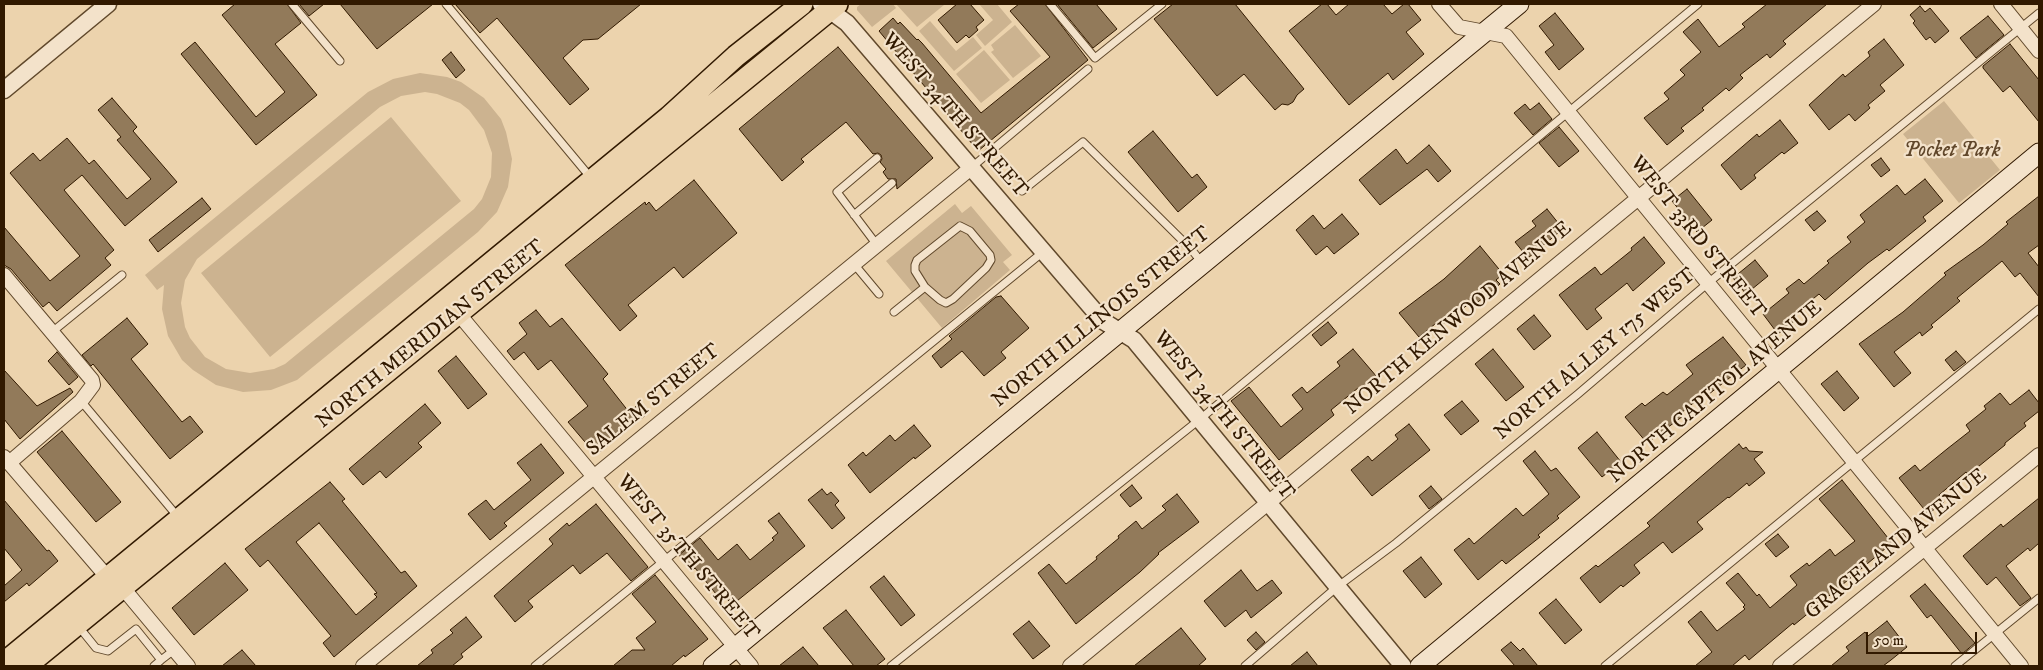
<!DOCTYPE html>
<html>
<head>
<meta charset="utf-8">
<style>
  body { margin:0 }
  #map { position:relative; width:2043px; height:670px; overflow:hidden; background:#ecd3ad; font-family:"IM FELL DW Pica",serif }
  canvas { display:block }
  .frame { position:absolute; inset:0; border:5px solid #311900; pointer-events:none }
  .scale { position:absolute; left:1866px; top:632px; width:111px; height:22px; box-sizing:border-box; border:2px solid #311900; border-top:0; padding-left:6px; font-size:15px; line-height:18px; white-space:nowrap; color:#311900; -webkit-text-stroke:4px #f3e2ca; paint-order:stroke }
</style>
</head>
<body>
<div id="map">
<canvas width="2043" height="670"></canvas>
<div class="frame"></div>
<div class="scale">50 m</div>
</div>
<script>
const c = document.querySelector('canvas').getContext('2d');
c.lineJoin = 'round';
function paint(path, color) { c.fillStyle = color; c.fill(path, 'evenodd'); }
const poly = rows => new Path2D(rows.map(r => 'M' + r).join(''));
function strokePath(path, color, width, dash) { c.strokeStyle = color; c.lineWidth = width; c.lineCap = dash ? 'butt' : 'round'; c.setLineDash(dash || []); c.stroke(path); }
function drawText(font, color, halo, rows, align = 'center') {
  c.font = font + ' "IM FELL DW Pica",serif'; c.lineWidth = 4.5; c.setLineDash([]); c.textBaseline = 'middle'; c.strokeStyle = halo; c.fillStyle = color; for (const [text, x, y, turn = 0] of rows) {
    c.save(); c.translate(x, y); c.rotate((+turn || 0) * Math.PI / 180); c.textAlign = isNaN(turn) ? turn : align; if (halo) c.strokeText(text, 0, 0); c.fillText(text, 0, 0); c.restore();
  }
}
paint(poly([
  [861,4,893,4,896,8,872,27,857,10,857,7],
  [896,4,943,4,944,5,917,27],
  [979,4,997,4,1012,22,985,46,976,35,993,20],
  [930,21,956,51,973,37,982,48,954,71,919,31],
  [1015,25,1041,56,1013,78,991,52,994,50,991,45],
  [984,50,1010,80,981,103,956,74],
  [420,73,447,77,461,82,484,98,501,119,506,132,512,159,508,187,497,212,478,232,297,380,271,390,243,392,216,385,193,370,182,360,168,336,162,309,164,285,157,290,145,275,368,92,393,79],
  [425,92,437,94,460,103,469,110,484,130,492,153,491,177,482,199,474,209,285,364,274,369,250,373,226,369,205,357,190,338,185,327,181,303,185,280,197,259,380,107,401,96],
  [1944,101,2000,170,1959,203,1903,134],
  [391,117,461,201,270,357,201,273],
  [955,204,962,213,971,206,1012,255,1003,262,1010,270,942,328,886,261]
]), '#ccb390');
const building = poly([
  [235,4,287,4,301,23,275,44,317,95,256,145,181,54,195,42,256,117,285,92,222,15,235,4],
  [299,4,324,4,309,16,299,4],
  [340,4,433,4,377,49,340,4],
  [455,4,641,4,598,39,583,40,563,58,589,89,570,105,497,18,480,33,455,4],
  [957,4,970,4,984,20,976,27,978,30,969,38,966,35,957,43,938,20,957,4],
  [1019,4,1045,4,1088,60,978,151,879,31,893,18,898,24,900,22,917,40,918,39,922,43,981,113,1050,57,1010,11,1019,4],
  [1057,4,1096,4,1117,29,1093,48,1057,4],
  [1173,4,1235,4,1304,89,1297,95,1293,102,1288,105,1282,104,1275,110,1244,74,1217,96,1154,19,1173,4],
  [1322,4,1327,4,1336,15,1349,4,1383,4,1392,14,1404,4,1408,4,1421,20,1406,32,1424,54,1393,80,1388,73,1349,105,1289,31,1322,4],
  [1767,4,1827,4,1783,41,1786,44,1770,58,1767,54,1740,75,1743,78,1729,91,1726,88,1702,108,1704,110,1681,128,1684,131,1667,145,1644,118,1669,99,1664,93,1685,75,1680,70,1701,52,1683,32,1698,19,1719,47,1745,27,1742,24,1767,4],
  [1920,6,1925,12,1930,8,1949,31,1935,43,1930,37,1926,40,1913,23,1915,21,1910,15,1920,6],
  [1555,13,1584,49,1559,70,1545,52,1554,45,1539,26,1555,13],
  [1988,16,2004,35,1976,58,1960,38,1988,16],
  [1884,39,1904,65,1880,85,1885,91,1868,105,1870,108,1855,121,1849,114,1829,130,1809,105,1843,74,1845,77,1870,56,1868,52,1884,39],
  [2010,44,2039,80,2039,122,2010,86,2003,92,1983,68,1983,66,2010,44],
  [838,47,933,158,897,189,896,179,888,179,883,172,886,169,880,162,882,159,881,155,878,153,873,154,846,122,801,159,804,162,782,181,739,129,838,47],
  [451,52,465,70,456,78,442,60,451,52],
  [112,98,137,127,133,131,177,182,125,226,82,175,64,190,114,250,105,258,111,265,57,311,49,302,43,307,11,269,4,265,4,227,50,281,80,256,10,173,33,153,40,161,67,138,89,164,94,160,127,199,151,179,117,140,121,137,98,110,112,98],
  [1539,103,1552,119,1533,135,1514,113,1525,104,1530,110,1539,103],
  [1780,120,1798,143,1784,154,1782,152,1754,175,1756,178,1741,190,1721,165,1757,134,1759,137,1780,120],
  [1559,127,1579,151,1559,167,1539,143,1559,127],
  [1153,131,1192,178,1197,174,1207,187,1178,212,1128,152,1153,131],
  [1429,145,1451,171,1438,182,1427,169,1380,205,1359,180,1396,149,1407,164,1429,145],
  [1881,158,1890,170,1881,177,1871,165,1881,158],
  [1925,179,1943,201,1923,217,1926,221,1889,251,1887,249,1868,263,1825,300,1819,294,1793,315,1797,319,1778,334,1763,314,1789,293,1786,289,1799,279,1804,284,1829,263,1827,261,1851,242,1847,237,1865,222,1860,215,1897,185,1905,195,1925,179],
  [694,180,737,233,683,278,674,267,628,305,637,316,620,331,565,265,645,202,646,205,649,202,656,211,694,180],
  [1687,189,1712,220,1697,232,1672,201,1687,189],
  [2039,196,2039,245,2028,253,2039,267,2039,297,2020,273,2015,277,2002,261,1957,298,1960,301,1931,325,1933,327,1922,336,1920,332,1894,352,1911,373,1894,387,1859,344,1903,312,1946,275,1944,273,1983,245,2008,224,2006,222,2039,196],
  [202,198,211,209,158,252,149,240,202,198],
  [1547,209,1563,229,1528,258,1515,242,1536,226,1532,221,1547,209],
  [1817,211,1826,221,1814,231,1805,220,1817,211],
  [1342,214,1359,234,1334,254,1327,246,1316,255,1296,230,1313,215,1324,229,1342,214],
  [1644,237,1665,263,1633,291,1627,283,1595,309,1602,318,1587,330,1559,295,1595,267,1601,275,1632,250,1631,248,1644,237],
  [1480,246,1503,274,1496,280,1500,284,1473,306,1470,303,1443,324,1440,320,1419,337,1399,313,1444,279,1480,246],
  [1755,260,1768,276,1746,294,1733,278,1755,260],
  [1001,296,1029,328,1001,352,1006,358,984,376,962,351,941,368,932,356,952,339,949,336,996,297,1001,296],
  [536,310,550,327,562,318,608,374,603,379,629,412,639,404,647,414,596,455,568,422,588,406,551,360,538,370,524,352,514,360,507,351,527,334,519,323,536,310],
  [1534,315,1551,336,1534,350,1517,329,1534,315],
  [127,318,148,344,131,359,182,422,190,416,203,432,170,459,93,364,91,366,82,355,127,318],
  [1328,322,1337,333,1321,346,1312,335,1328,322],
  [1723,337,1746,365,1709,394,1707,392,1681,413,1683,416,1647,443,1625,417,1642,403,1645,406,1663,392,1667,395,1693,374,1686,365,1723,337],
  [1353,349,1377,377,1360,391,1358,388,1331,410,1334,415,1279,460,1231,401,1249,387,1281,427,1303,409,1292,395,1302,387,1307,393,1340,366,1337,362,1353,349],
  [1493,349,1524,387,1506,401,1475,364,1493,349],
  [1956,351,1966,362,1954,371,1945,360,1956,351],
  [57,352,78,377,69,385,48,361,57,352],
  [456,356,487,394,468,409,438,371,456,356],
  [4,370,37,406,70,388,73,392,20,439,4,419,4,370],
  [1837,371,1859,398,1844,411,1821,384,1837,371],
  [2029,390,2039,403,2039,411,2024,423,2026,426,2005,443,2005,445,1968,475,1966,472,1939,495,1944,502,1928,514,1899,478,1915,465,1920,471,1947,449,1970,431,1966,425,1986,409,1984,406,2000,393,2010,405,2029,390],
  [1462,401,1479,421,1461,435,1444,415,1462,401],
  [425,404,441,423,418,443,422,447,386,478,380,471,363,485,349,469,425,404],
  [1409,424,1430,450,1372,496,1351,470,1368,456,1372,461,1398,439,1395,435,1409,424],
  [914,425,931,446,915,459,914,457,870,493,848,465,863,452,866,456,890,435,895,441,914,425],
  [62,431,121,502,96,522,37,452,62,431],
  [1597,432,1621,462,1602,477,1578,448,1597,432],
  [541,444,564,473,504,523,507,526,490,540,468,514,486,500,494,510,531,480,517,463,541,444],
  [1739,444,1743,449,1746,447,1749,451,1763,452,1754,459,1765,473,1749,486,1747,483,1729,498,1728,497,1697,522,1703,529,1672,553,1663,542,1634,565,1640,573,1623,587,1621,585,1600,603,1580,578,1596,565,1598,567,1650,526,1647,523,1739,444],
  [1535,451,1551,471,1556,468,1580,497,1557,516,1559,518,1538,535,1540,537,1526,548,1506,564,1502,560,1478,580,1454,550,1469,538,1474,544,1516,508,1523,516,1549,494,1523,461,1535,451],
  [1842,480,1892,543,1811,611,1794,625,1793,623,1749,660,1745,655,1732,666,1695,666,1712,652,1688,622,1701,611,1717,631,1745,609,1743,607,1745,605,1726,583,1738,573,1757,596,1759,594,1770,608,1797,585,1790,576,1807,563,1809,566,1830,549,1835,556,1855,541,1819,499,1842,480],
  [330,482,345,499,342,501,401,573,405,571,417,586,334,657,323,643,331,636,268,560,260,567,245,549,330,482],
  [319,523,377,593,374,594,377,597,356,615,296,542,319,523],
  [1132,485,1142,498,1130,507,1120,495,1132,485],
  [1431,486,1442,499,1429,509,1419,496,1431,486],
  [822,489,827,495,831,492,839,501,835,505,845,518,832,529,808,500,822,489],
  [1177,494,1199,522,1158,553,1159,554,1140,572,1076,624,1038,573,1049,564,1066,584,1097,559,1096,557,1119,538,1118,536,1136,521,1142,529,1166,510,1162,506,1177,494],
  [2039,498,2039,543,2030,551,2028,548,2006,566,2031,598,2020,606,1996,577,1987,585,1963,556,2001,524,2003,527,2039,498],
  [4,500,47,551,49,550,58,561,29,586,27,583,4,602,4,586,22,570,4,548,4,500],
  [596,504,648,567,631,581,607,553,580,574,573,565,528,601,533,607,515,622,494,596,553,544,549,539,567,523,569,526,596,504],
  [779,513,805,546,732,605,720,590,716,594,695,568,692,571,679,555,700,538,718,560,737,544,750,560,774,540,772,538,778,533,768,521,779,513],
  [1778,534,1789,547,1776,557,1765,544,1778,534],
  [1421,557,1442,584,1425,598,1403,571,1421,557],
  [225,563,248,590,194,635,172,608,225,563],
  [1241,570,1257,591,1272,580,1282,593,1251,618,1246,610,1225,627,1204,601,1241,570],
  [655,575,708,639,685,657,684,655,671,666,613,666,632,650,645,650,636,638,656,622,632,594,655,575],
  [884,576,915,615,901,626,870,587,884,576],
  [1925,584,1975,643,1962,654,1931,615,1927,618,1910,596,1925,584],
  [1556,599,1582,630,1565,644,1539,613,1556,599],
  [846,610,885,659,876,666,854,666,823,628,846,610],
  [466,617,482,637,461,654,463,657,452,666,417,666,433,653,431,650,453,633,450,630,466,617],
  [1029,621,1050,646,1033,659,1013,634,1029,621],
  [1887,621,1907,647,1891,660,1883,666,1831,666,1849,651,1846,647,1865,632,1868,636,1887,621],
  [1181,628,1206,659,1198,666,1134,666,1181,628],
  [1256,632,1265,642,1256,650,1247,640,1256,632],
  [1511,642,1520,651,1523,648,1538,666,1515,666,1501,650,1511,642],
  [803,647,819,666,779,666,803,647],
  [242,650,256,666,222,666,242,650],
  [1307,652,1318,666,1290,666,1307,652]
]);
paint(building, '#927a5a');
strokePath(building, '#311900', 1);
const service = poly([
  [292,4,340,61],
  [446,4,591,178],
  [1050,4,1095,58,1162,4],
  [877,158,837,192,877,245],
  [972,167,1088,69],
  [1022,191,1083,142,1191,249,1203,264],
  [854,215,892,183],
  [960,226,970,231,990,255,991,260,986,268,953,299,946,303,940,300,925,287,915,271,915,265,917,260,960,226],
  [854,264,879,294],
  [894,312,925,287],
  [52,332,122,275],
  [81,401,178,517],
  [79,627,96,648,108,651,136,629,161,660,154,666],
  [161,660,174,650],
  [535,666,1043,252],
  [891,666,1199,420,1698,4],
  [1245,666,1337,587,1396,543,1578,394,1708,283,2039,13],
  [1605,666,2039,309],
  [1955,666,2039,598]
]);
const minor = poly([
  [1439,4,1459,27,1506,36,2021,666],
  [2001,4,2039,51],
  [4,275,92,380,93,385,81,401,9,463],
  [458,313,751,666],
  [4,457,108,578],
  [123,588,188,666],
  [363,666,971,168],
  [1070,666,1874,4],
  [1780,666,2039,455]
]);
const tertiary = poly([
  [821,4,847,23,1103,321,1134,340,1403,666],
  [4,90,108,4]
]);
const secondary = poly([
  [713,666,1519,4],
  [1420,666,2039,153]
]);
const primary = poly([
  [4,663,669,117,736,56,802,4],
  [26,666,837,4]
]);
strokePath(service, '#60482b', 9);
strokePath(minor, '#60482b', 16);
strokePath(tertiary, '#60482b', 19);
strokePath(secondary, '#311900', 21);
strokePath(primary, '#311900', 24);
strokePath(service, '#f3e2ca', 7);
strokePath(minor, '#f3e2ca', 14);
strokePath(tertiary, '#f3e2ca', 16);
strokePath(secondary, '#f3e2ca', 19);
strokePath(primary, '#ecd3ad', 21);
drawText('21px', '#311900', '#f3e2ca', [
  ["WEST 34TH STREET",954,116,49],
  ["WEST 33RD STREET",1697,238,51],
  ["NORTH ILLINOIS STREET",1102,318,-39],
  ["NORTH KENWOOD AVENUE",1459,319,-40],
  ["NORTH MERIDIAN STREET",431,335,-39],
  ["NORTH ALLEY 175 WEST",1596,355,-40],
  ["NORTH CAPITOL AVENUE",1716,393,-40],
  ["SALEM STREET",654,401,-39],
  ["WEST 34TH STREET",1223,416,51],
  ["GRACELAND AVENUE",1897,545,-39],
  ["WEST 35TH STREET",687,558,50]
]);
drawText('italic 21px', '#60472b', '#f3e2ca', [
  ["Pocket Park",1952,152]
]);
</script>
</body>
</html>
